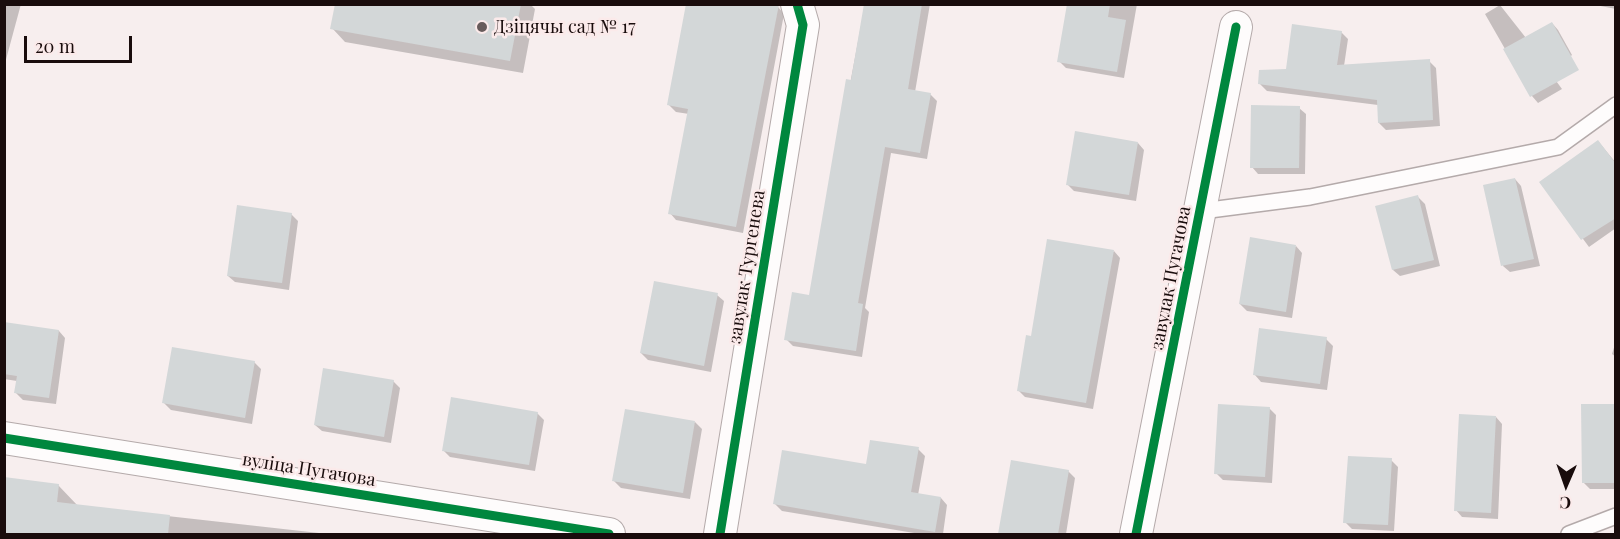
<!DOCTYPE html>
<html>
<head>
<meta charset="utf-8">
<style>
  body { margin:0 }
  #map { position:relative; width:1620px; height:539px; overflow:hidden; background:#f7eeee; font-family:"Playfair Display",serif }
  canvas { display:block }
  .frame { position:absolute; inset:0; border:6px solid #190c0c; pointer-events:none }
  .north { position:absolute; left:1536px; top:455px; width:60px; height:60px; -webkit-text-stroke:4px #fbeaea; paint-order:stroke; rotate:182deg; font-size:16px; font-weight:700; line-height:24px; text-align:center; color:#190c0c }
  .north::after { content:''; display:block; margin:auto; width:21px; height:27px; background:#190c0c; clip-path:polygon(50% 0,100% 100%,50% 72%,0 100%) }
  .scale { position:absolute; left:24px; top:36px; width:108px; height:27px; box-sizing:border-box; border:3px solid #190c0c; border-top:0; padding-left:8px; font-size:18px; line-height:21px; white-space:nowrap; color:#190c0c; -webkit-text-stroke:4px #fbeaea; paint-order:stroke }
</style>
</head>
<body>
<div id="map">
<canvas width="1620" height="539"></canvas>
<div class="frame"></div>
<div class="north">С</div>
<div class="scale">20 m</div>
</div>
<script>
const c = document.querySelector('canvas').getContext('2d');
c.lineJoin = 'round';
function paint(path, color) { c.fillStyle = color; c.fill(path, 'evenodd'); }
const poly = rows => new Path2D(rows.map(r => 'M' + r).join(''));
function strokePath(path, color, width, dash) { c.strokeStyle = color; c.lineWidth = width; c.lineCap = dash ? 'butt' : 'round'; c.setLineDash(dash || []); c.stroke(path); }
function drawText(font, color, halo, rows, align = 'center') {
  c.font = font + ' "Playfair Display",serif'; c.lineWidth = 5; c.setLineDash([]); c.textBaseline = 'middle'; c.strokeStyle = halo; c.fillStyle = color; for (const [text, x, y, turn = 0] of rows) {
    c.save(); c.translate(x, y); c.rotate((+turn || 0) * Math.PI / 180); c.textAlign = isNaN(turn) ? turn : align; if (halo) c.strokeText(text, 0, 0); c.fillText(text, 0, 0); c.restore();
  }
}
paint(poly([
  [4,4,21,4,4,67],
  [336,4,530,4,535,9,523,73,345,42,332,28],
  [865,4,930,4,915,92,930,94,937,101,927,159,891,153,865,308,869,312,862,357,793,346,786,339,810,297],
  [1069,4,1137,4,1124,78,1066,68,1059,61],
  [1590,4,1616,4,1616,9],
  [1500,5,1526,38,1552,23,1558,30,1572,55,1551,74,1562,89,1538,103,1532,96,1485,14],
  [778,7,784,14,743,233,676,220,670,213,689,114,676,112,669,105],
  [1341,32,1348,39,1344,66,1429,61,1436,68,1440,126,1386,130,1379,123,1378,105,1267,91,1260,84,1287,70],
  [1299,108,1306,114,1305,174,1258,174,1252,167],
  [1598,141,1616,163,1616,228,1589,247,1541,182],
  [1138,143,1144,150,1136,201,1074,191,1067,184],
  [1515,179,1521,186,1540,266,1510,272,1503,266],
  [1418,197,1425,204,1440,266,1400,276,1393,270],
  [291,214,298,221,289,290,235,282,228,276],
  [1296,246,1302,253,1292,318,1247,311,1240,304],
  [1114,251,1120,258,1093,409,1025,397,1019,391,1032,338],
  [717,295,724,301,711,372,648,360,641,353],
  [4,323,59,331,65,338,56,404,23,400,16,393,17,381,4,379],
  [1326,339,1333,346,1327,390,1261,382,1255,375],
  [1616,341,1616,357,1612,354],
  [254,362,261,369,252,424,171,410,164,403],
  [393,381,400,388,391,443,322,431,315,425],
  [1616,406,1616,489,1590,489,1583,482],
  [1269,408,1276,415,1272,483,1223,480,1216,473],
  [537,413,544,420,535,471,450,457,443,450],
  [1496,417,1502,424,1498,519,1462,517,1456,510],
  [695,422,702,429,690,499,621,488,614,481],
  [918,449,925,456,918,495,941,498,947,505,943,534,920,534,782,511,775,504,867,466],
  [1391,460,1398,467,1394,531,1352,529,1345,522],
  [1012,461,1068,471,1075,478,1066,534,999,534],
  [4,479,58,485,78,506,328,534,4,534]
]), '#0003');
paint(poly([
  [335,4,521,4,510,61,330,29],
  [686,4,779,4,736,227,668,214,688,109,667,105],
  [864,4,922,4,908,89,931,93,920,153,885,147,858,303,863,304,856,351,784,340,792,292,809,295,846,79,851,80],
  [1067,4,1110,4,1108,17,1126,20,1117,72,1057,62],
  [1552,22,1579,70,1530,97,1503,49],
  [1292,24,1342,31,1337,65,1430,59,1433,120,1378,123,1377,100,1258,84,1259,70,1286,69],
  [1251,105,1300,106,1299,168,1250,168],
  [1075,131,1138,142,1129,195,1066,185],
  [1598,140,1616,164,1616,218,1581,240,1539,182],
  [1515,178,1534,259,1501,266,1483,185],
  [1418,195,1434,260,1392,270,1375,206],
  [237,205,292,213,282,283,227,276],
  [1250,237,1296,245,1286,312,1239,304],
  [1047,239,1114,250,1086,403,1017,391,1026,335,1031,336],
  [654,281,718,293,704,366,640,353],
  [4,322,59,330,49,398,14,393,17,376,4,374],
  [1259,328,1327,337,1320,384,1253,375],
  [172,347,255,361,245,418,162,403],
  [323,368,394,380,384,437,314,425],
  [451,397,538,412,529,465,442,451],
  [1218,404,1270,407,1265,477,1214,474],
  [1581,404,1616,404,1616,483,1582,483],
  [625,409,695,421,683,493,612,481],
  [1459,414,1496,416,1491,513,1454,511],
  [870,440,919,447,911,492,941,497,935,532,773,504,782,450,866,464],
  [1348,456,1392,458,1388,525,1343,523],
  [1011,460,1069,470,1058,534,998,534],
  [4,477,59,484,57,502,170,515,168,534,4,534]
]), '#d3d7d8');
const lane = poly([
  [1202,211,1310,197,1558,147,1616,105],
  [1569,534,1616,516]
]);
const street = poly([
  [4,438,609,534],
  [720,534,803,25,797,4],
  [1136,534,1236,27]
]);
strokePath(lane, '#b4aaaa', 18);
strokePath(street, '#b4aaaa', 34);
strokePath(lane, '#fefcfc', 15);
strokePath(street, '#fefcfc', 32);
strokePath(poly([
  [4,438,609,534],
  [720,534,803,25,797,4],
  [1136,534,1236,27]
]), '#00873e', 9);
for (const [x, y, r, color] of [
  [482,27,6,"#675b5b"]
]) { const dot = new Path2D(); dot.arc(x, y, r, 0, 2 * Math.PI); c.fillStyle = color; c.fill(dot); strokePath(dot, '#fbeaea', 2); }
drawText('18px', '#190c0c', '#fbeaea', [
  ["Дзіцячы сад № 17",494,27]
], 'left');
drawText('18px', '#190c0c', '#fbeaea', [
  ["завулак Тургенева",747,267,-81],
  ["завулак Пугачова",1171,278,-79],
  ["вуліца Пугачова",309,470,9]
]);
</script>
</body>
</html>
